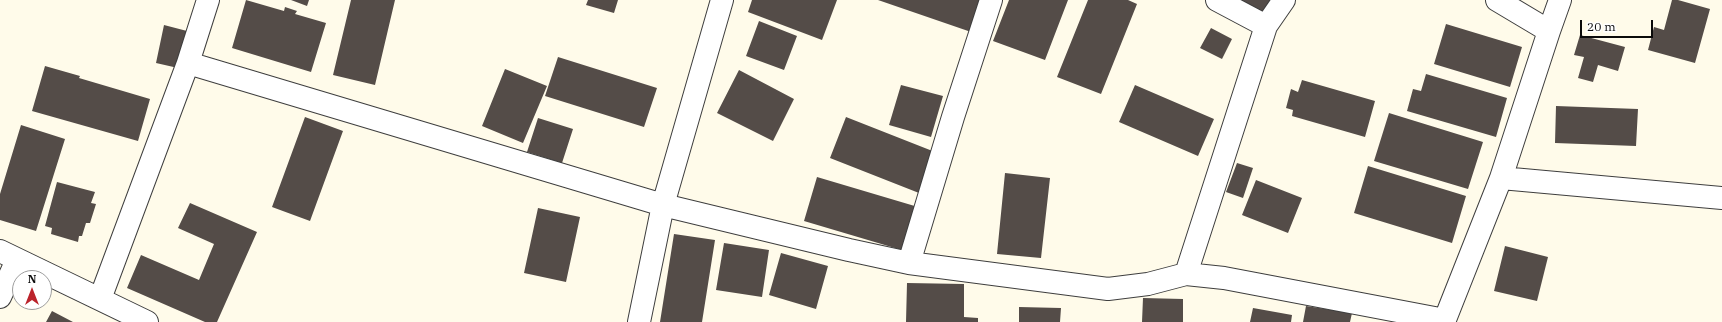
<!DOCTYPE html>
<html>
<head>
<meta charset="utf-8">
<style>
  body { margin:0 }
  #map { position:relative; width:1722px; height:322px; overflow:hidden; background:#fffbea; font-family:"IBM Plex Serif",serif }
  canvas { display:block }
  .north { position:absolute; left:12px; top:270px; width:40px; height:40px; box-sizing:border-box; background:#fff; border:1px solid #9d9d9d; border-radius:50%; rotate:0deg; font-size:11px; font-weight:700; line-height:16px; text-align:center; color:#0b0b0b }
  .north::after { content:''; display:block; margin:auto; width:14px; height:18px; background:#bb232b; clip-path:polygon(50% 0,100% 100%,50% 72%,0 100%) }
  .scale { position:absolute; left:1580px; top:20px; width:73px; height:18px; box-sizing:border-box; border:2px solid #0b0b0b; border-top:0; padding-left:5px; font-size:12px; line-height:14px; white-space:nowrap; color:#0b0b0b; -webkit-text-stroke:3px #fff; paint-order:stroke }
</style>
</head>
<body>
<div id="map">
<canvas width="1722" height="322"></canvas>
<div class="north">N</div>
<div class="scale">20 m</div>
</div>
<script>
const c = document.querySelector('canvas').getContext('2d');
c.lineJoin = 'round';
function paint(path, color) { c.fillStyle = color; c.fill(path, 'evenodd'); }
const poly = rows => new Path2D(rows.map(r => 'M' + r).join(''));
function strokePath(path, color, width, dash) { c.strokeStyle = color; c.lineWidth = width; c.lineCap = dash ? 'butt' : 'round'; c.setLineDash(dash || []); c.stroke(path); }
paint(poly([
  [246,0,284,11,285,7,297,11,295,14,326,23,311,72,232,48],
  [291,0,309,0,307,6],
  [351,0,395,0,375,85,333,75],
  [588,0,618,0,614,13,586,5],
  [752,0,837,0,822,40,748,12],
  [878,0,985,0,974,33],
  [1009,0,1068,0,1045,60,993,41],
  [1088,0,1128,0,1137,4,1101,94,1057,77],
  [1241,0,1273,0,1264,14],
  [1672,0,1678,0,1710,9,1695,63,1648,50,1654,27,1664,30],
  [759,21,797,36,784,70,746,56],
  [1446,24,1522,47,1510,87,1434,64],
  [164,25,187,31,178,68,156,63],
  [1211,28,1232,39,1222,59,1200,48],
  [1580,35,1625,47,1618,71,1598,65,1593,82,1578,78,1584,57,1574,55],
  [558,57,657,88,644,127,545,96],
  [45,66,80,76,79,78,150,99,138,141,32,111],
  [505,69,547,86,523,143,482,126],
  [739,70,794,99,773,141,717,113],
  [1426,74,1507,98,1496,137,1407,111,1413,89,1421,91],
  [1302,80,1375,101,1365,137,1292,116,1293,110,1286,108,1291,89,1298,92],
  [901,85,943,96,931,137,889,125],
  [1135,85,1214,119,1198,156,1119,122],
  [1556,106,1638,109,1636,146,1555,143],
  [1389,113,1483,142,1468,189,1374,161],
  [305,117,343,131,310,221,272,207],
  [846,117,935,152,919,193,830,158],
  [538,118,573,129,562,163,527,152],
  [21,125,65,139,36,231,0,220,0,194],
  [1237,163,1253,168,1243,198,1226,192],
  [1368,166,1466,196,1452,243,1354,213],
  [1005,173,1050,178,1041,258,997,254],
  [817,177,918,207,905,251,804,221],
  [1256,180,1302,198,1288,233,1242,215],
  [57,182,95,192,91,203,96,204,90,223,86,223,82,236,79,236,78,242,51,234,52,228,45,226],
  [190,203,257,232,217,322,205,322,127,288,141,255,199,280,214,244,178,228],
  [538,208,580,217,566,282,524,273],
  [674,234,715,240,702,322,660,322],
  [724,243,769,250,762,297,716,290],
  [1505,246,1548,257,1537,301,1494,291],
  [781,253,828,266,816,309,769,295],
  [907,283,964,284,964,317,978,318,978,322,906,322],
  [1143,298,1183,299,1183,322,1142,322],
  [1306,306,1352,313,1350,322,1303,322],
  [1019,307,1061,308,1060,322,1019,322],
  [1253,308,1292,315,1291,322,1250,322],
  [52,311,73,322,46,322]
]), '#544c48');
const minor = poly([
  [1217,0,1266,26],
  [1497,0,1549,31],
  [188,63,663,205,849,250,909,263,1108,289,1148,284,1186,274,1224,278,1445,320],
  [1501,178,1722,198],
  [0,251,147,322],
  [909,263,953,117,991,0],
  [1186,274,1266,26,1284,0],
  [0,297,17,260],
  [100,299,188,63,208,0],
  [639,322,663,205,722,0],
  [1444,322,1501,178,1549,31,1560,0]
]);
strokePath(minor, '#3e3e3e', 24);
strokePath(minor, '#fff', 22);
</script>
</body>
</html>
